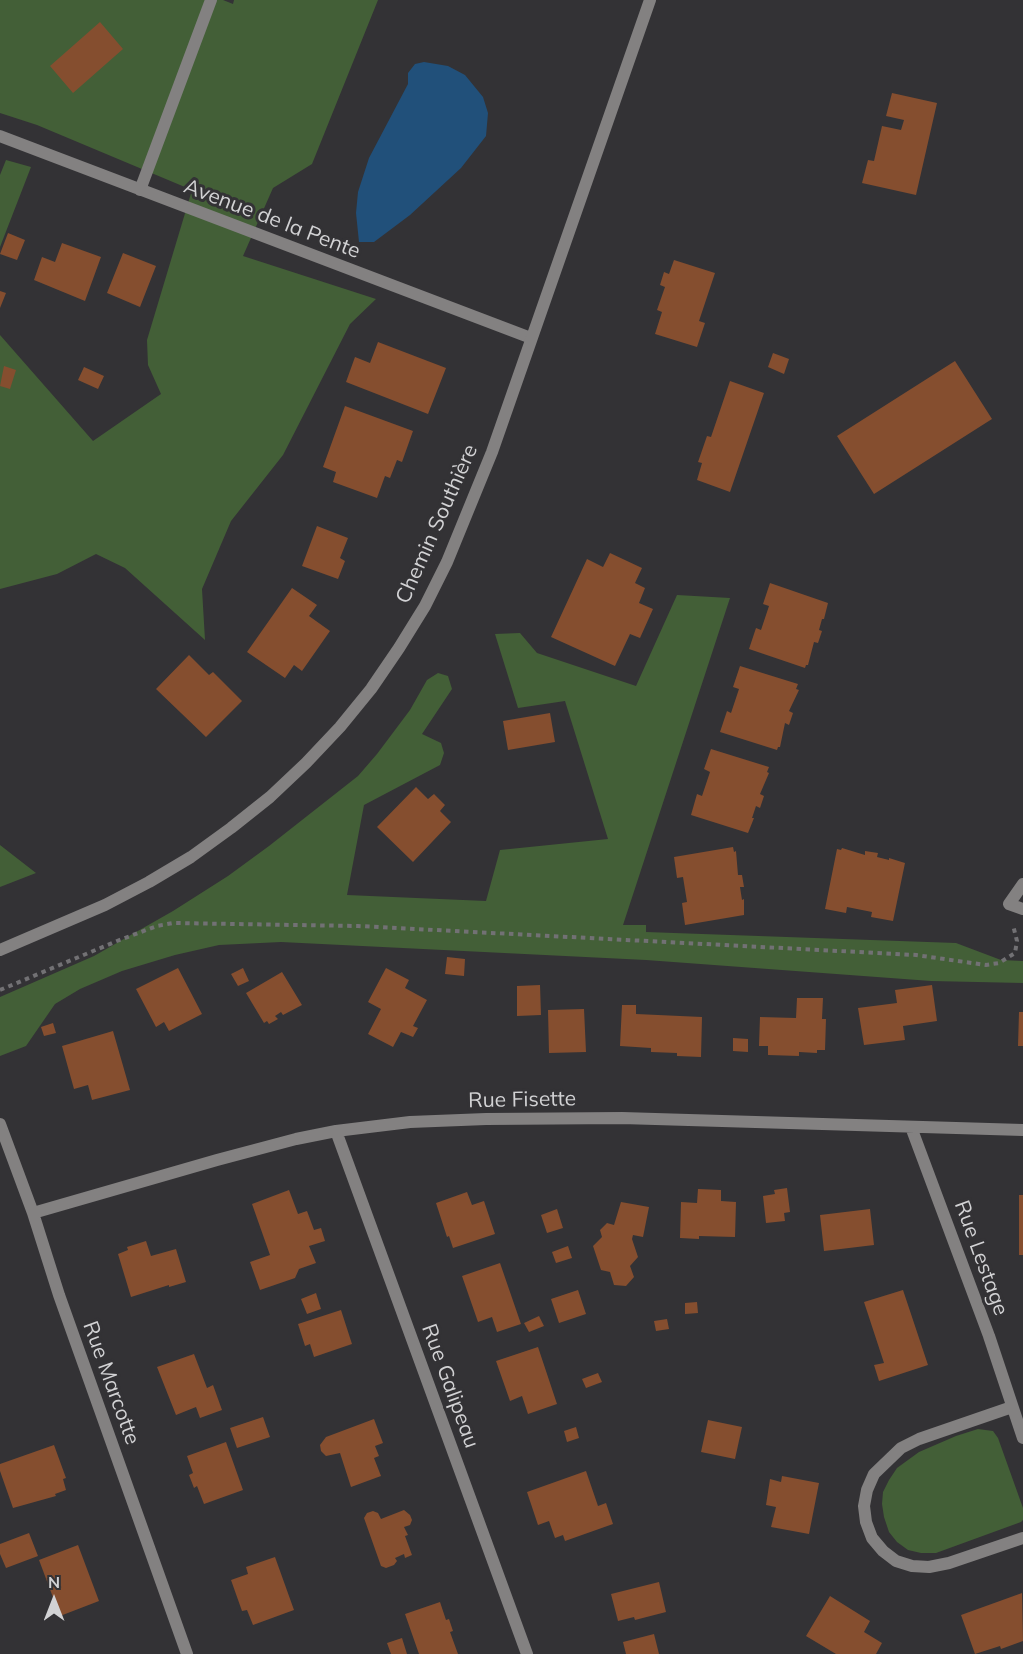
<!DOCTYPE html>
<html>
<head>
<meta charset="utf-8">
<style>
  body { margin:0 }
  #map { position:relative; width:1023px; height:1654px; overflow:hidden; background:#333235; font-family:Mulish,sans-serif }
  canvas { display:block }
  .north { position:absolute; left:24px; top:1570px; width:60px; height:60px; -webkit-text-stroke:4px #333235; paint-order:stroke; rotate:0deg; font-size:16px; font-weight:700; line-height:24px; text-align:center; color:#d2d2d4 }
  .north::after { content:''; display:block; margin:auto; width:21px; height:27px; background:#d2d2d4; clip-path:polygon(50% 0,100% 100%,50% 72%,0 100%) }
</style>
</head>
<body>
<div id="map">
<canvas width="1023" height="1654"></canvas>
<div class="north">N</div>
</div>
<script>
const c = document.querySelector('canvas').getContext('2d');
c.lineJoin = 'round';
function paint(path, color) { c.fillStyle = color; c.fill(path, 'evenodd'); }
const poly = rows => new Path2D(rows.map(r => 'M' + r).join(''));
function strokePath(path, color, width, dash) { c.strokeStyle = color; c.lineWidth = width; c.lineCap = dash ? 'butt' : 'round'; c.setLineDash(dash || []); c.stroke(path); }
function drawText(font, color, halo, rows, align = 'center') {
  c.font = font + ' Mulish,sans-serif'; c.lineWidth = 6; c.setLineDash([]); c.textBaseline = 'middle'; c.strokeStyle = halo; c.fillStyle = color; for (const [text, x, y, turn = 0] of rows) {
    c.save(); c.translate(x, y); c.rotate((+turn || 0) * Math.PI / 180); c.textAlign = isNaN(turn) ? turn : align; if (halo) c.strokeText(text, 0, 0); c.fillText(text, 0, 0); c.restore();
  }
}
paint(poly([
  [0,0,223,0,233,4,234,0,378,0,312,164,273,188,243,256,376,299,350,324,283,455,231,521,202,589,205,640,125,568,96,554,57,574,0,589,0,335,93,441,161,394,148,365,147,340,192,190,37,125,0,113],
  [6,160,31,167,0,247,0,175],
  [677,595,730,598,623,925,646,925,646,932,956,943,1001,960,1023,961,1023,983,931,981,646,960,281,942,219,945,175,955,122,971,80,989,55,1004,26,1046,0,1056,0,997,94,956,173,911,228,876,269,846,358,776,377,754,410,710,427,680,438,673,448,676,452,689,422,734,441,743,444,753,440,765,364,805,347,895,486,901,500,850,608,839,565,701,518,708,495,634,520,633,537,653,636,686],
  [0,845,36,873,0,887],
  [978,1429,993,1431,998,1438,1023,1508,1023,1520,1021,1522,936,1553,921,1553,908,1550,897,1542,889,1532,884,1517,882,1504,883,1492,889,1480,897,1468,919,1452,956,1436]
]), '#435f37');
paint(poly([
  [424,62,448,66,465,75,483,97,488,113,486,136,461,168,410,215,374,242,359,242,356,213,358,192,369,158,408,84,408,73,415,64]
]), '#21507a');
paint(poly([
  [100,22,123,49,73,93,50,66],
  [892,93,937,103,916,195,862,183,868,160,874,161,882,126,901,130,904,120,886,116],
  [8,233,25,240,17,260,0,254],
  [62,243,101,257,85,301,34,280,42,257,55,262],
  [123,253,156,266,140,307,107,293],
  [674,260,715,273,699,321,705,323,697,347,655,334,662,312,657,310,665,287,660,285,664,272,669,274],
  [0,291,6,293,0,308],
  [378,342,446,368,428,414,346,382,355,357,370,363],
  [773,353,789,359,784,374,768,367],
  [955,361,992,419,874,494,837,436],
  [4,366,16,370,10,389,0,386],
  [84,367,104,376,98,389,78,380],
  [730,381,764,393,730,492,697,480,702,463,698,462,707,436,711,437],
  [345,406,413,431,402,462,397,460,390,478,385,476,377,498,333,482,336,472,323,467],
  [317,526,348,538,340,558,345,561,338,579,302,566],
  [610,553,642,568,635,583,645,588,639,603,653,609,640,638,630,634,615,666,551,637,587,559,603,567],
  [770,583,828,603,824,619,822,619,819,630,822,631,818,643,814,642,808,665,806,665,805,668,749,649,756,628,761,630,769,606,763,604],
  [292,588,317,605,309,616,330,631,302,671,294,665,285,678,247,652],
  [189,655,209,675,213,672,242,701,206,737,156,689],
  [740,666,798,684,796,689,799,690,789,711,793,713,789,725,785,723,780,747,778,747,777,750,720,732,727,711,731,713,739,689,733,687],
  [550,713,555,742,508,750,503,721],
  [711,749,769,767,767,772,769,773,760,794,764,796,760,808,756,806,752,818,754,818,748,833,691,815,697,794,702,796,710,772,704,769],
  [416,787,428,799,434,794,445,805,440,811,451,822,413,862,377,827],
  [733,847,734,852,736,851,738,875,742,875,744,887,740,887,742,900,744,899,744,915,685,925,682,903,687,902,683,877,677,878,674,857],
  [842,848,865,855,865,851,878,853,877,857,889,860,889,858,905,863,893,921,871,917,872,912,847,907,846,913,825,909,837,849,841,850],
  [447,957,465,959,464,976,445,974],
  [178,968,202,1014,169,1031,164,1022,156,1027,136,989],
  [243,968,249,981,238,986,231,974],
  [386,968,409,980,405,988,427,1000,413,1026,418,1028,413,1037,401,1032,393,1047,368,1034,381,1009,368,1002],
  [282,972,302,1005,283,1015,281,1012,275,1016,278,1019,269,1024,267,1021,264,1023,246,993],
  [540,985,541,1015,517,1016,517,986],
  [932,985,937,1021,903,1026,905,1040,864,1045,858,1008,897,1003,895,990],
  [797,998,823,998,822,1019,826,1019,825,1050,817,1050,817,1053,799,1052,799,1056,768,1055,768,1046,759,1046,760,1017,796,1018],
  [622,1005,636,1005,636,1014,702,1017,701,1057,677,1056,677,1053,651,1052,651,1048,620,1046],
  [584,1009,586,1052,549,1053,548,1010],
  [1019,1012,1023,1012,1023,1046,1018,1046],
  [53,1023,56,1033,44,1036,41,1027],
  [113,1031,130,1090,92,1100,88,1085,74,1089,62,1046],
  [733,1038,748,1039,748,1052,733,1051],
  [787,1188,790,1212,784,1213,785,1221,766,1223,763,1196,775,1194,774,1190],
  [698,1189,721,1190,721,1201,736,1202,735,1237,699,1236,699,1239,680,1238,681,1202,697,1203],
  [289,1190,298,1214,307,1211,314,1230,321,1228,325,1241,309,1246,316,1263,299,1269,295,1278,260,1290,250,1262,270,1255,252,1204],
  [467,1192,472,1205,484,1201,495,1234,453,1248,449,1236,447,1237,436,1203],
  [1019,1195,1023,1195,1023,1255,1019,1255],
  [621,1202,649,1207,643,1237,633,1235,632,1239,638,1257,630,1266,634,1277,626,1286,614,1285,610,1272,601,1270,593,1246,602,1237,600,1230,607,1223,614,1225],
  [557,1209,563,1228,547,1233,541,1215],
  [870,1209,874,1245,824,1251,820,1215],
  [146,1241,151,1256,176,1249,186,1282,169,1287,169,1285,131,1297,118,1254,128,1250,127,1247],
  [568,1246,572,1258,556,1263,552,1252],
  [500,1263,521,1324,497,1332,492,1317,478,1322,462,1276],
  [578,1290,586,1314,559,1323,551,1299],
  [903,1290,928,1365,879,1381,874,1365,884,1363,864,1302],
  [316,1293,321,1309,307,1314,301,1299],
  [697,1302,698,1313,685,1314,685,1303],
  [341,1310,352,1344,314,1357,310,1344,305,1346,298,1324],
  [539,1316,544,1326,529,1332,524,1323],
  [667,1319,669,1329,656,1331,654,1321],
  [538,1347,557,1404,528,1414,522,1396,510,1401,496,1361],
  [194,1354,207,1388,213,1385,222,1410,200,1418,196,1407,176,1415,157,1367],
  [598,1373,602,1382,586,1388,582,1379],
  [263,1417,270,1437,237,1448,230,1428],
  [374,1419,383,1443,375,1446,379,1456,374,1458,381,1476,351,1487,340,1453,326,1456,321,1451,320,1445,326,1437],
  [708,1420,742,1427,735,1459,701,1452],
  [576,1427,579,1438,567,1442,564,1431],
  [226,1442,243,1490,204,1504,197,1486,194,1488,189,1475,193,1473,187,1456],
  [54,1445,66,1478,63,1479,66,1490,55,1494,56,1496,13,1508,0,1471,0,1464],
  [586,1471,598,1506,606,1503,613,1524,565,1541,563,1535,555,1538,549,1521,538,1525,527,1492],
  [782,1476,819,1483,809,1534,771,1527,776,1507,766,1505,770,1479,781,1482],
  [404,1510,410,1515,412,1520,410,1525,404,1527,408,1535,405,1536,412,1555,405,1558,404,1554,395,1558,397,1561,394,1565,386,1568,381,1566,364,1518,367,1513,373,1511,378,1513,381,1519],
  [29,1533,38,1556,6,1568,0,1554,0,1544],
  [78,1545,99,1601,60,1616,39,1560],
  [275,1557,294,1610,253,1625,247,1610,242,1611,231,1580,248,1574,246,1567],
  [659,1582,666,1612,635,1620,634,1617,618,1621,611,1594],
  [1022,1593,1023,1641,1001,1649,1000,1646,975,1654,961,1615],
  [830,1596,870,1621,864,1632,882,1643,876,1654,836,1654,806,1636],
  [440,1602,446,1620,449,1619,453,1631,450,1632,458,1654,419,1654,405,1614],
  [654,1634,659,1654,626,1654,623,1642],
  [402,1638,407,1654,391,1654,387,1643]
]), '#854e2f');
strokePath(poly([
  [0,990,117,941,157,926,173,923,358,926,916,955,986,965,999,963,1015,953,1017,941,1013,925]
]), '#727174', 4, [4.5, 4.5]);
strokePath(poly([
  [0,136,531,338],
  [140,190,211,0],
  [1023,884,1009,904,1023,909],
  [0,1124,33,1213,59,1295,187,1654],
  [911,1127,989,1336,1023,1438],
  [336,1131,527,1654],
  [33,1213,217,1160,296,1139,336,1131,410,1122,486,1119,622,1118,1023,1130],
  [1012,1407,919,1439,901,1448,874,1474,867,1490,864,1506,866,1522,872,1538,883,1551,896,1561,912,1566,929,1567,949,1563,1023,1538]
]), '#838181', 12);
strokePath(poly([
  [0,950,105,905,149,882,191,857,231,828,270,797,306,763,340,727,371,689,399,648,425,606,447,562,492,452,650,0]
]), '#838181', 12);
drawText('21px', '#d2d2d4', '#333235', [
  ["Avenue de la Pente",272,219,21],
  ["Chemin Southière",437,524,-66],
  ["Rue Fisette",522,1100,-1],
  ["Rue Lestage",981,1258,70],
  ["Rue Marcotte",111,1383,70],
  ["Rue Galipeau",450,1386,70]
]);
</script>
</body>
</html>
